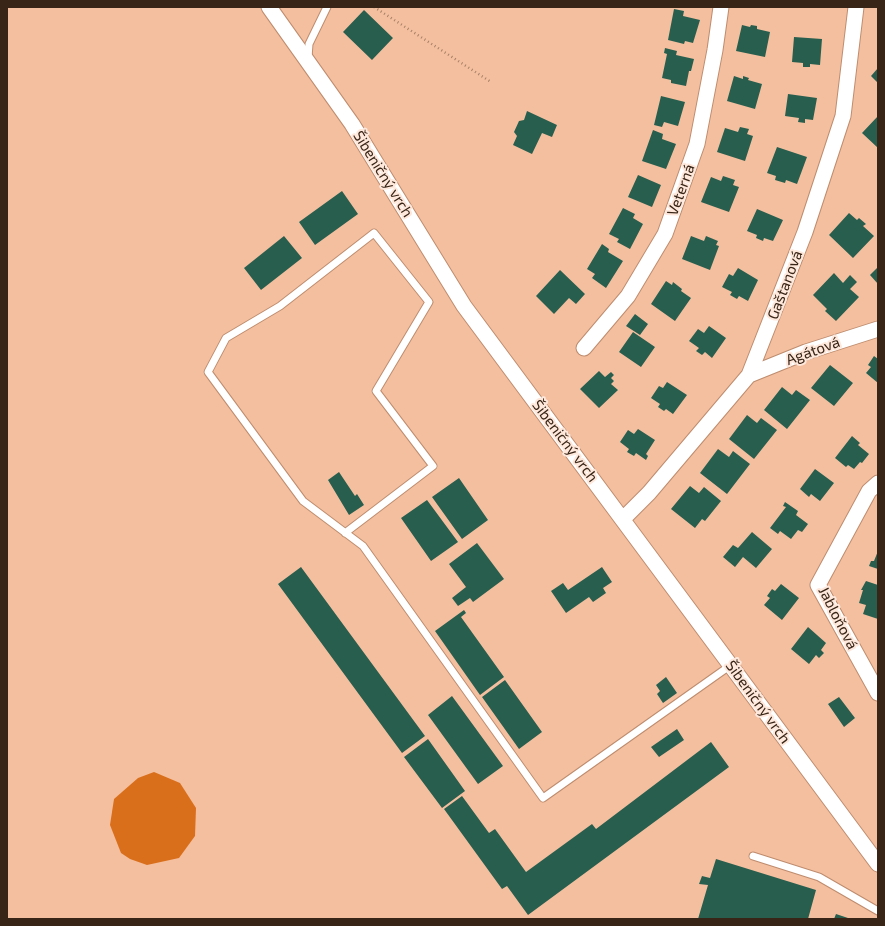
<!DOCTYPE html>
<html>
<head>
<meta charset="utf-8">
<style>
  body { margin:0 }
  #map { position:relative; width:885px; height:926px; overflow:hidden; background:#f4bf9f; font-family:"Exo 2",sans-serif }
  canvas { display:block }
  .frame { position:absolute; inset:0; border:8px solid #392518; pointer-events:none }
</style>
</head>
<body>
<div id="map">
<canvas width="885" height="926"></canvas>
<div class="frame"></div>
</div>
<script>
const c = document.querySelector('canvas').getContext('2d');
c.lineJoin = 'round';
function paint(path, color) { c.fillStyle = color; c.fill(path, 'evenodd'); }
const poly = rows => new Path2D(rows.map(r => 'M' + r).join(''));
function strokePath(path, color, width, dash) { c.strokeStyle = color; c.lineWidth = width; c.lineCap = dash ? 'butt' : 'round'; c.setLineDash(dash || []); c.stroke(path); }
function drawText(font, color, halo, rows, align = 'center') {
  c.font = font + ' "Exo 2",sans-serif'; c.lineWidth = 4; c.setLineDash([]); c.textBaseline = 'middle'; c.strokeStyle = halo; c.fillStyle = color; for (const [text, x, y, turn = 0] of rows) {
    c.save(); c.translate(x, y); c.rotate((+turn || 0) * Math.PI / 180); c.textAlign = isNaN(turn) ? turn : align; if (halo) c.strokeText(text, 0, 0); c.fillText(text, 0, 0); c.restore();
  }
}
paint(poly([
  [154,772,180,783,196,808,195,836,179,858,147,865,130,859,121,853,110,825,114,799,138,778]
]), '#da6f1b');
paint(poly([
  [674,9,684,11,683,16,700,20,693,43,685,41,684,44,668,40],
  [364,10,393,38,372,60,343,32],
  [742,25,750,27,751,25,757,26,757,29,770,32,765,57,736,51],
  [794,37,822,39,820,65,810,64,810,67,803,67,803,63,792,62],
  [665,48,677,51,676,55,694,59,691,71,689,71,686,86,671,83,671,80,662,78,667,54,664,53],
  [878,68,878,83,871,76],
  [734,76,743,79,743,76,749,78,748,80,762,84,755,109,727,101],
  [788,94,817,98,813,120,805,119,805,123,798,122,799,118,785,116],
  [661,96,685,102,678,126,664,122,662,127,654,125],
  [527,111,557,125,552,137,542,133,532,154,513,145,517,136,514,132,519,121,524,120],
  [878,116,878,148,862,133],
  [740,127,749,129,747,134,753,136,745,161,717,152,725,128,738,132],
  [653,130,663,134,662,139,676,144,666,169,642,161],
  [777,147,807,157,797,184,786,180,785,183,775,180,776,176,767,173],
  [638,175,661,185,652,207,628,197],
  [723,176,735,180,733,185,739,187,729,212,701,202,711,177,721,181],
  [342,191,358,214,315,245,299,222],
  [623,208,635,214,633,218,643,224,630,249,617,242,619,239,609,234],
  [757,209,783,220,773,241,764,238,763,241,756,238,757,235,747,231],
  [849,213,857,220,859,218,866,224,863,226,874,236,853,258,829,235],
  [284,236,302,258,261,290,244,268],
  [691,236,704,241,706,236,718,241,716,245,719,246,710,270,682,259],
  [602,244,609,249,608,252,623,261,606,288,592,278,595,274,587,269],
  [878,267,878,284,870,275],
  [738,268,758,280,748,301,739,296,737,299,730,295,732,292,722,287,729,274,733,276],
  [560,270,585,294,576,304,569,298,554,314,536,296],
  [834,273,843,283,850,275,857,282,850,289,859,297,836,321,825,311,827,309,813,295],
  [666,281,672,285,673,282,682,289,681,291,691,298,675,321,651,304],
  [635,314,648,324,640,335,626,326],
  [709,326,726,338,712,358,705,352,702,355,696,351,699,348,689,341,698,329,704,333],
  [633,332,655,347,641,367,619,352],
  [874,356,878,359,878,383,866,373,871,367,868,365],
  [830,365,853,383,834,406,811,388],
  [599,371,605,377,611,372,614,375,611,378,614,381,611,384,618,390,599,408,580,389],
  [667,382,687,395,673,414,666,409,664,411,658,407,660,404,651,398,659,386,663,388],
  [782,387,792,395,796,390,810,400,787,429,764,410],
  [747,415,757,423,761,418,777,430,754,459,729,439],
  [638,429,655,440,646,454,648,456,646,460,636,453,634,456,627,452,629,449,620,442,628,430,634,434],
  [852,436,860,443,858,445,869,454,862,463,860,462,854,469,848,465,846,467,835,458],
  [718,449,729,457,733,451,750,464,727,494,700,473],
  [815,469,834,483,820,501,811,494,809,497,800,489],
  [339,472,355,496,357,494,364,505,349,515,328,480],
  [459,478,488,520,462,539,432,497],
  [690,486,699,493,704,487,721,501,705,521,702,519,695,528,671,509],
  [427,500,458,542,431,561,401,518],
  [785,502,798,511,796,515,808,524,802,532,798,530,791,539,780,531,778,534,770,528,786,507,783,506],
  [752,532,772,549,756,568,743,557,735,567,723,557,733,545,738,548],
  [477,543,504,579,473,602,470,598,458,606,452,598,466,587,449,564],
  [878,551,878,569,869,566,871,561,874,561],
  [301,567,425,736,402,753,278,584],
  [602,567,612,582,603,588,606,593,593,602,589,597,566,613,551,591,563,583,568,590],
  [866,581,878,585,878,619,863,614,866,605,859,603,863,590,861,590],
  [781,584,799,598,782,620,764,605,770,598,767,596,772,589,775,591],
  [464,610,466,613,461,617,504,677,480,695,435,631],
  [808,627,826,643,821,650,824,653,819,658,816,655,809,664,791,649],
  [666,677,677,693,663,703,657,694,660,691,656,685],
  [505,680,542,732,519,749,482,697],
  [452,696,503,766,478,784,428,715],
  [839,697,855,718,844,727,828,704],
  [677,729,684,740,659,757,651,747],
  [428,739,465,791,442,808,404,757],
  [711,742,729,767,528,915,507,886,502,889,444,809,462,796,489,833,495,829,526,872,592,824,596,829],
  [716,859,816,890,808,919,698,919,708,885,699,884,702,876,710,878],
  [836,914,851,919,834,919]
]), '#285e4e');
const lane = poly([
  [308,58,309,44,327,7],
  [345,533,433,466,376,391,429,302,374,233,280,306,226,338,208,372,303,501,363,546,543,798,731,665],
  [753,856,819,877,878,911]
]);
const street = poly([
  [269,7,352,124,464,306,878,864],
  [584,348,628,296,665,234,697,144,715,50,721,7],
  [749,375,806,352,878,329],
  [878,483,869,491,818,585,878,693],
  [623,519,649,493,749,375,805,232,843,116,856,7]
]);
strokePath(lane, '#be8c6e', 9);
strokePath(street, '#be8c6e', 17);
strokePath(poly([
  [374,7,491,82]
]), '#a78068', 2.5, [1, 3]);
strokePath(lane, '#fff', 7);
strokePath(street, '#fff', 15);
drawText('15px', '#392518', '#fee7db', [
  ["Šibeničný vrch",383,174,58],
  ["Veterná",681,190,-70],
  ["Gaštanová",785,285,-69],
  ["Agátová",813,351,-20],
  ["Šibeničný vrch",565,441,53],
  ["Jabloňová",838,618,63],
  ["Šibeničný vrch",758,702,54]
]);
</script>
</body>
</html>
